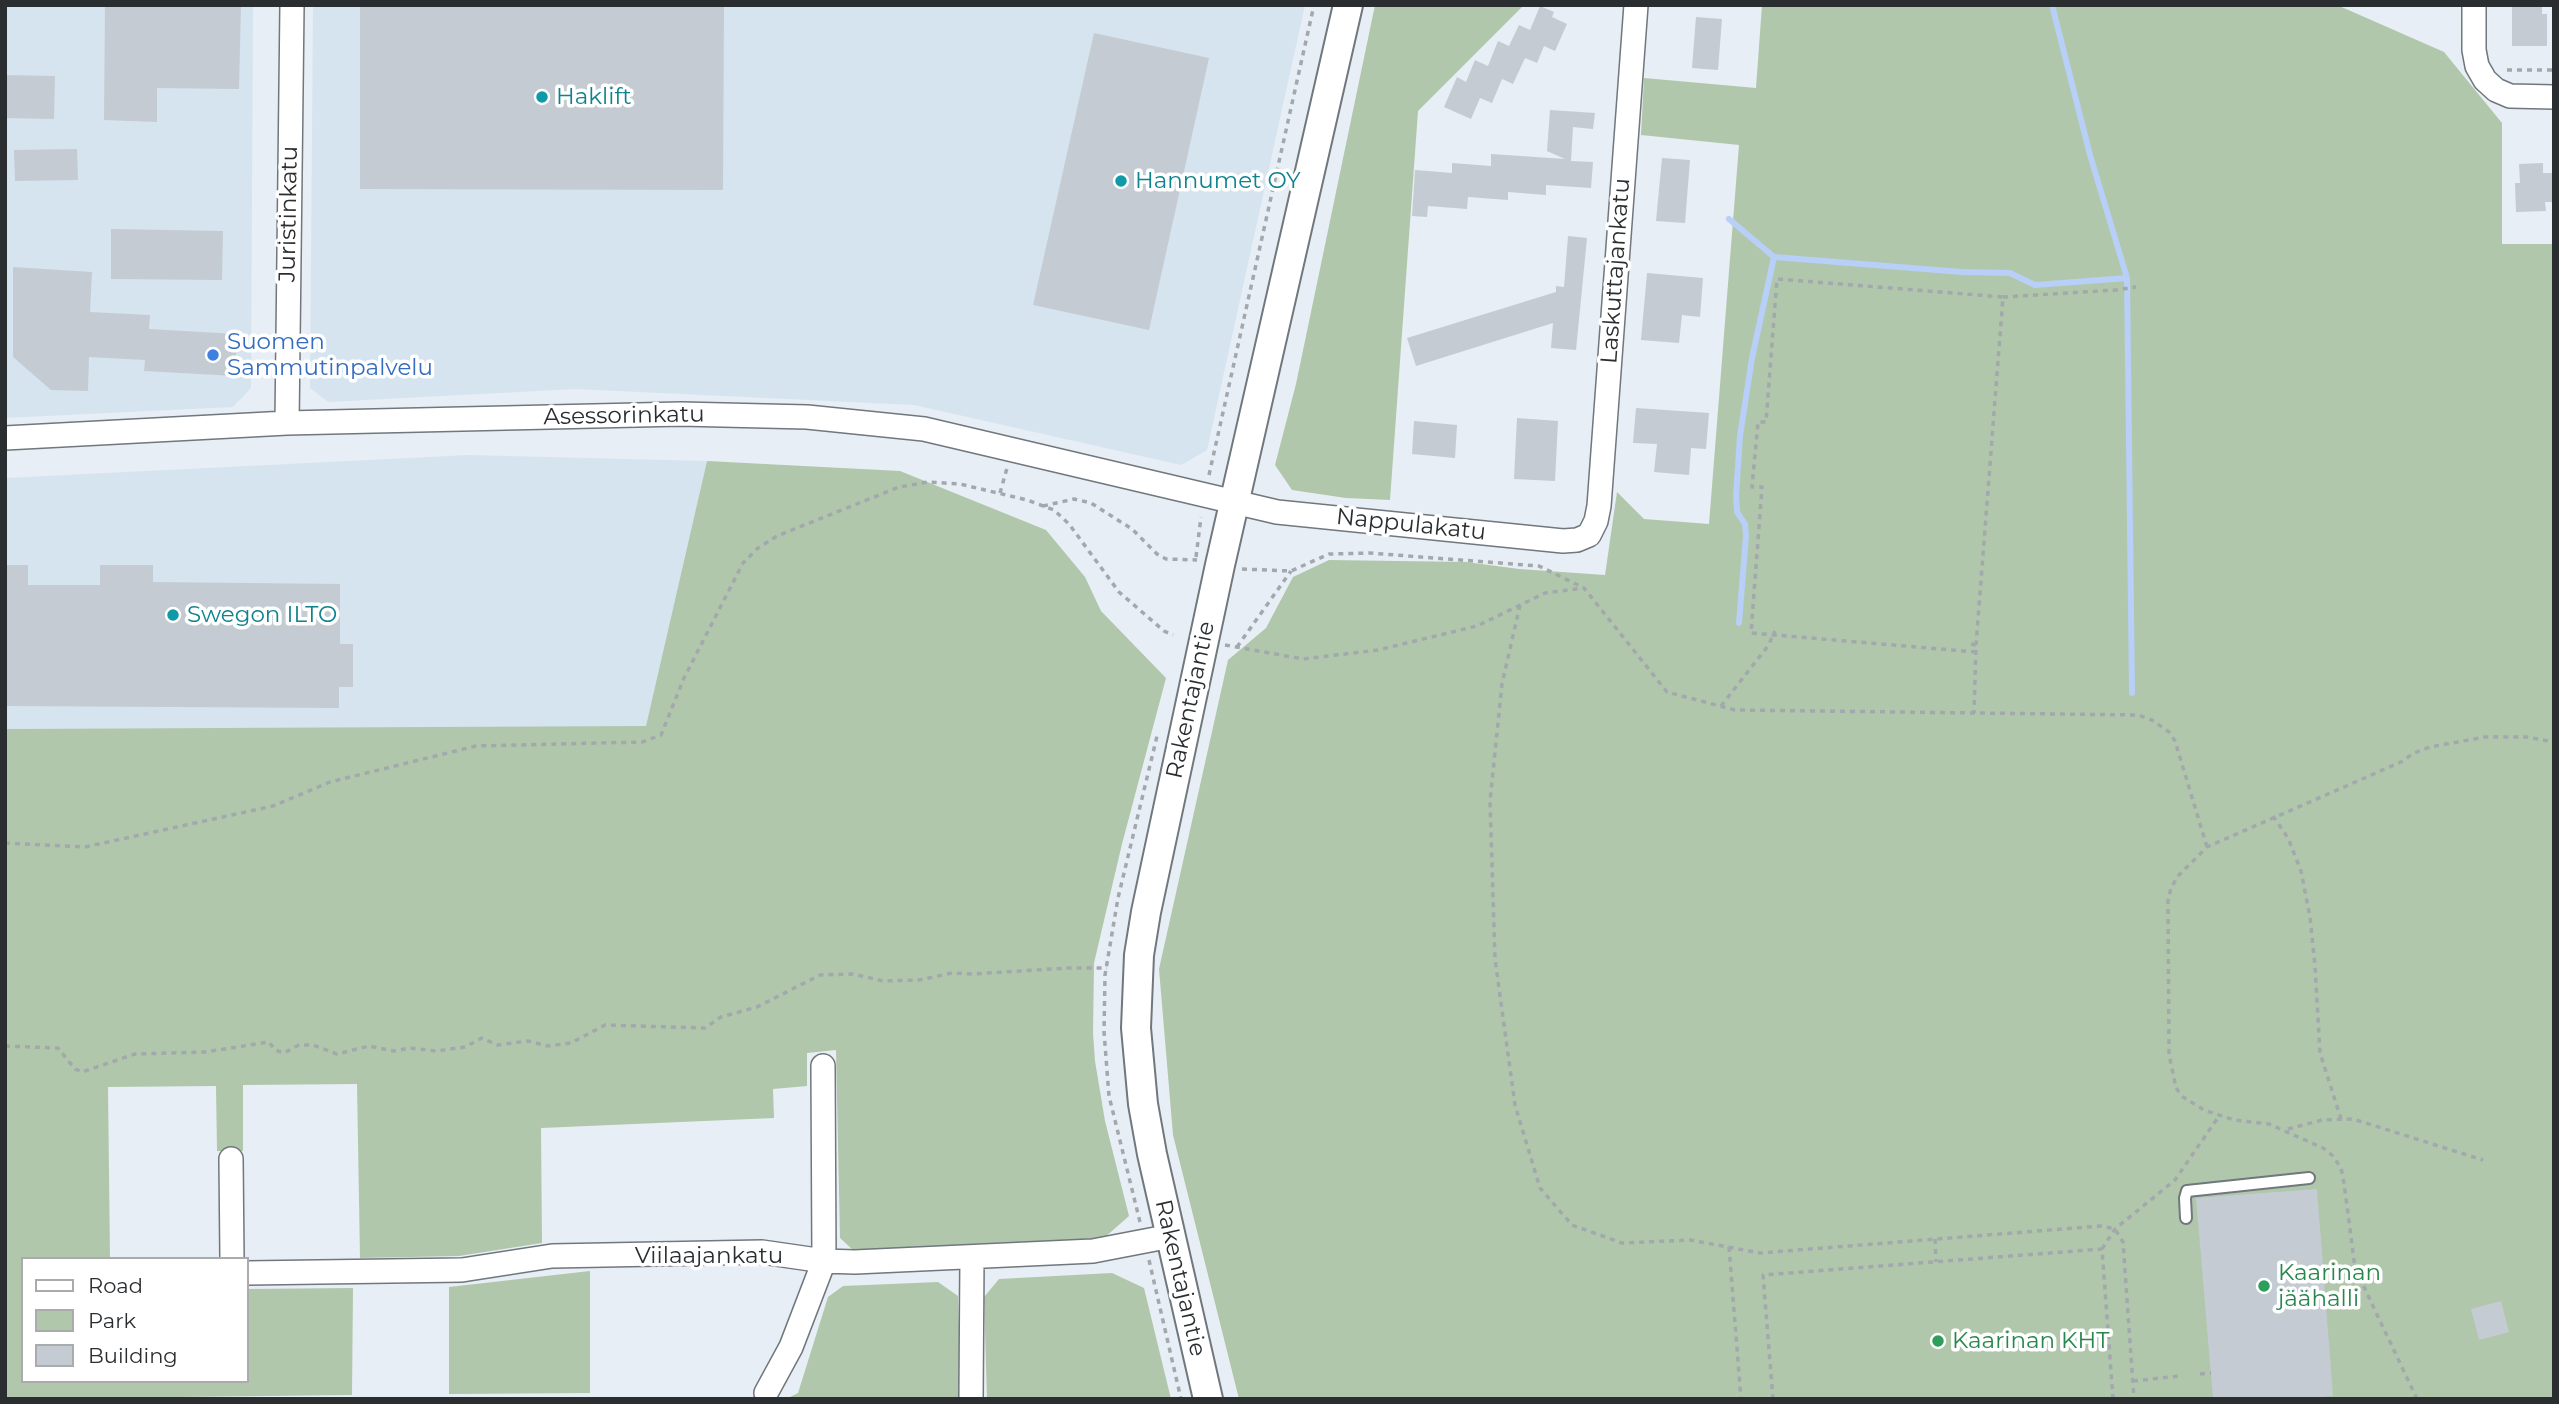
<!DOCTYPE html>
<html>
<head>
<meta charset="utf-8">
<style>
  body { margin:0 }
  #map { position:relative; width:2559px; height:1404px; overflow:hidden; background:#e7eef5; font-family:Montserrat,sans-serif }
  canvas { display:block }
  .frame { position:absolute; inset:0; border:7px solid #2b2e30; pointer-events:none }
  .legend { position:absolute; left:21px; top:1257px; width:228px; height:126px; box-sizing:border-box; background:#fff; border:2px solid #aaabac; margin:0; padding:9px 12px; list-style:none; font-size:21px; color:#2b2e30 }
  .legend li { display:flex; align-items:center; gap:14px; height:35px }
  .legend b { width:35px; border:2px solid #aaabac }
</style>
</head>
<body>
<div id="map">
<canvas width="2559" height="1404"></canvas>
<div class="frame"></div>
<ul class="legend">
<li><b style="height:9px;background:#fff"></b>Road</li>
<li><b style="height:19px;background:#b0c7ab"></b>Park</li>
<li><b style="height:19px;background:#c4cbd2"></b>Building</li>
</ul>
</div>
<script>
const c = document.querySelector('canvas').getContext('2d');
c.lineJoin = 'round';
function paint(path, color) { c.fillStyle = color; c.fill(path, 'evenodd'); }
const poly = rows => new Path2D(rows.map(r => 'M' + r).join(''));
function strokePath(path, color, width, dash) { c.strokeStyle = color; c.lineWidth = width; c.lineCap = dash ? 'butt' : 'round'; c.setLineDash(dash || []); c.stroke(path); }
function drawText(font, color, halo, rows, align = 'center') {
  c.font = font + ' Montserrat,sans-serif'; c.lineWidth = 7; c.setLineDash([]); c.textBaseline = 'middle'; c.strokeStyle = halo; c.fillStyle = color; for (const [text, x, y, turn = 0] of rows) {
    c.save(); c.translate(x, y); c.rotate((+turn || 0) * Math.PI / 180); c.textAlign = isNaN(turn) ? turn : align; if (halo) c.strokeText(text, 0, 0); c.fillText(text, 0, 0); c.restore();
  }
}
paint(poly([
  [5,5,253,5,251,388,233,407,5,418],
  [313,5,1305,5,1207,450,1181,465,914,405,576,389,328,402,310,388],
  [469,455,707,461,646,727,5,729,5,478]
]), '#d6e4f0');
paint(poly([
  [1375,5,1524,5,1418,111,1390,500,1346,498,1292,490,1275,465,1296,384],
  [1762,5,2337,5,2444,52,2502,123,2502,244,2554,244,2554,1399,1239,1399,1173,1135,1159,969,1228,660,1266,628,1293,577,1329,560,1466,562,1519,569,1605,575,1617,492,1644,519,1709,524,1739,145,1641,135,1644,78,1756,88],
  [707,461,900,471,1046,530,1085,577,1101,611,1166,678,1122,844,1094,963,1093,1033,1095,1061,1105,1121,1129,1216,1104,1238,853,1250,840,1238,836,1050,807,1053,807,1086,773,1089,774,1118,541,1128,542,1243,459,1256,360,1258,357,1084,243,1085,243,1151,217,1151,216,1086,108,1087,110,1259,23,1259,23,1381,247,1381,247,1289,353,1288,352,1395,5,1399,5,729,646,726],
  [590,1271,590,1393,449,1394,449,1287],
  [1112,1273,1144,1288,1171,1399,987,1399,984,1297,999,1279],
  [938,1282,958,1296,961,1391,958,1399,786,1399,798,1393,828,1297,843,1286]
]), '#b0c7ab');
strokePath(poly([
  [2052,5,2090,155,2127,278,2132,693],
  [1729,219,1774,257,1962,272,2010,273,2035,285,2127,278],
  [1739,623,1746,536,1745,524,1737,512,1736,496,1740,436,1752,358,1774,257]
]), '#b8cff7', 6);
paint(poly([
  [105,5,241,5,239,89,157,88,157,122,104,120],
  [360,5,724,5,723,190,360,189],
  [2512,5,2542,5,2542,14,2547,14,2547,46,2512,46],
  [1540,6,1554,12,1552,17,1567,24,1555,51,1544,46,1537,63,1525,58,1513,84,1502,79,1492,103,1480,98,1471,119,1444,107,1457,77,1466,82,1475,60,1488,66,1498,41,1509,46,1519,25,1530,30],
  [1696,17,1722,19,1718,70,1692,68],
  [1094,33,1209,58,1149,330,1033,305],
  [5,75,55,76,54,119,5,118],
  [1550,110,1595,113,1593,129,1573,127,1571,161,1593,162,1591,188,1546,185,1546,195,1508,192,1508,200,1468,197,1467,209,1428,206,1427,217,1412,216,1415,170,1452,173,1452,163,1491,166,1491,154,1565,159,1547,151],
  [77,149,78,180,15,181,14,150],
  [1662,158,1690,160,1685,223,1656,221],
  [2543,163,2543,173,2554,173,2554,202,2545,202,2546,211,2516,212,2515,183,2520,183,2519,164],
  [111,229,223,231,222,280,111,279],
  [1568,236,1587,238,1576,350,1551,348,1553,323,1416,366,1407,338,1556,292,1556,286,1564,287],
  [13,267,92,272,90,312,150,315,149,329,237,334,235,376,144,371,145,360,89,357,88,391,51,390,13,357],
  [1647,273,1703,278,1700,317,1682,315,1679,343,1641,340],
  [1636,408,1709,413,1706,449,1691,448,1689,475,1654,472,1657,444,1633,443],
  [1517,418,1558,421,1555,481,1514,479],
  [1414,421,1457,425,1455,458,1412,454],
  [5,565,28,565,28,585,100,585,100,565,153,565,153,582,340,584,340,644,353,644,353,687,339,687,339,708,5,706],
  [2317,1189,2333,1396,2299,1399,2213,1399,2196,1198],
  [2501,1301,2509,1332,2479,1340,2471,1309]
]), '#c4cbd2');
const service = poly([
  [2186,1218,2185,1198,2187,1191,2309,1178]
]);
const minor = poly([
  [2474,5,2474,50,2477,66,2485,80,2496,90,2510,96,2554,97],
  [287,423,292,5],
  [5,438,287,423,681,414,807,417,924,429,1277,512,1563,541,1577,540,1589,535,1596,521,1599,506,1636,5],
  [231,1159,232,1259],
  [247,1273,462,1270,552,1256,762,1252,824,1261,855,1262,1093,1251,1171,1236],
  [766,1393,791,1347,824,1261,823,1066],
  [971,1399,972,1257]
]);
const tertiary = poly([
  [1208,1399,1152,1154,1143,1104,1136,1028,1139,955,1146,912,1220,565,1348,5]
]);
strokePath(service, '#70777d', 14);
strokePath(minor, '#70777d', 26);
strokePath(tertiary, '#70777d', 32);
strokePath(poly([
  [2507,70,2554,70],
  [2003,297,2116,290,2136,287],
  [1209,475,1314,5],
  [1000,493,1007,468],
  [1043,506,1074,499,1091,503,1132,529,1157,554,1166,559,1197,560],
  [1196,557,1201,517],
  [1242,569,1291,571,1329,554,1369,553,1539,566,1582,587],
  [1520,605,1502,684,1490,801,1495,959,1515,1105,1540,1188,1572,1225,1622,1243,1690,1240,1760,1253,2101,1226,2115,1229,2123,1242,2134,1399],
  [1971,644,1976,645,1974,713],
  [1225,645,1303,659,1378,650,1477,626,1545,593,1584,588,1667,692,1735,710,2138,715,2152,720,2169,732,2175,741,2207,847],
  [1237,647,1291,571],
  [1976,652,1751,633,1762,487,1752,487,1758,422,1766,422,1777,279,2003,297,1976,645],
  [1721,706,1768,646,1775,631],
  [2273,816,2288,838,2301,871,2310,917,2315,966,2320,1053,2341,1119],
  [5,843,85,847,273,806,330,782,476,746,642,742,661,735,684,678,743,563,758,548,777,536,899,487,928,482,960,484,1027,500,1054,510,1069,524,1119,592,1164,631,1173,635],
  [5,1046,58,1048,75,1069,82,1072,135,1054,205,1052,269,1042,275,1050,284,1053,299,1045,313,1045,337,1054,369,1046,394,1051,410,1048,436,1051,465,1047,482,1038,497,1045,528,1041,548,1046,571,1043,605,1025,705,1028,721,1017,757,1007,820,975,853,974,883,981,919,980,952,973,972,974,1068,968,1107,968],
  [2288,1129,2322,1120,2353,1119,2483,1160],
  [1140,1222,1109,1096,1104,1032,1105,975,1118,898,1158,732],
  [1935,1239,1936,1262],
  [1729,1247,1741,1399],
  [2102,1249,2115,1229,2175,1180,2219,1116],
  [1149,1260,1181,1399],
  [2200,1374,2211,1373],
  [2133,1381,2180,1376],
  [1773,1399,1763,1275,2102,1249,2113,1399],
  [2417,1399,2355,1268,2344,1183,2341,1168,2333,1156,2323,1148,2269,1124,2234,1120,2204,1110,2183,1097,2176,1088,2169,1054,2168,901,2171,888,2178,876,2207,847,2401,762,2414,753,2430,747,2485,737,2527,737,2554,742]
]), '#a3a8ad', 3.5, [5, 5]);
strokePath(service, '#fff', 10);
strokePath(minor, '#fff', 23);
strokePath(tertiary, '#fff', 28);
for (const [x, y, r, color] of [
  [542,97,7,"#0f9aa8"],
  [1121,181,7,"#0f9aa8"],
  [213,355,7,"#3f7fe0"],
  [173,615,7,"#0f9aa8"],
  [2264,1286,7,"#2e9e5b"],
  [1938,1341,7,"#2e9e5b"]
]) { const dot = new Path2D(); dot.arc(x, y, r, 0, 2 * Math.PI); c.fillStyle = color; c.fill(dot); strokePath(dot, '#fff', 2.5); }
drawText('23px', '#0d838f', '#fff', [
  ["Haklift",556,97],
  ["Hannumet OY",1135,181],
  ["Swegon ILTO",187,615]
], 'left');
drawText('23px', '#2b2e30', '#fff', [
  ["Juristinkatu",289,214,-89],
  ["Laskuttajankatu",1616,271,-86],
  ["Asessorinkatu",624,416,-1],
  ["Nappulakatu",1411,525,6],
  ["Rakentajantie",1191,700,-78],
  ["Viilaajankatu",709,1256],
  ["Rakentajantie",1180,1278,77]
]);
drawText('23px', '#366cbe', '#fff', [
  ["Suomen",227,342],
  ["Sammutinpalvelu",227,368]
], 'left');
drawText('23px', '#27864d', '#fff', [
  ["Kaarinan",2278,1273],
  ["jäähalli",2278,1299],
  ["Kaarinan KHT",1952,1341]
], 'left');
</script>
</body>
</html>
